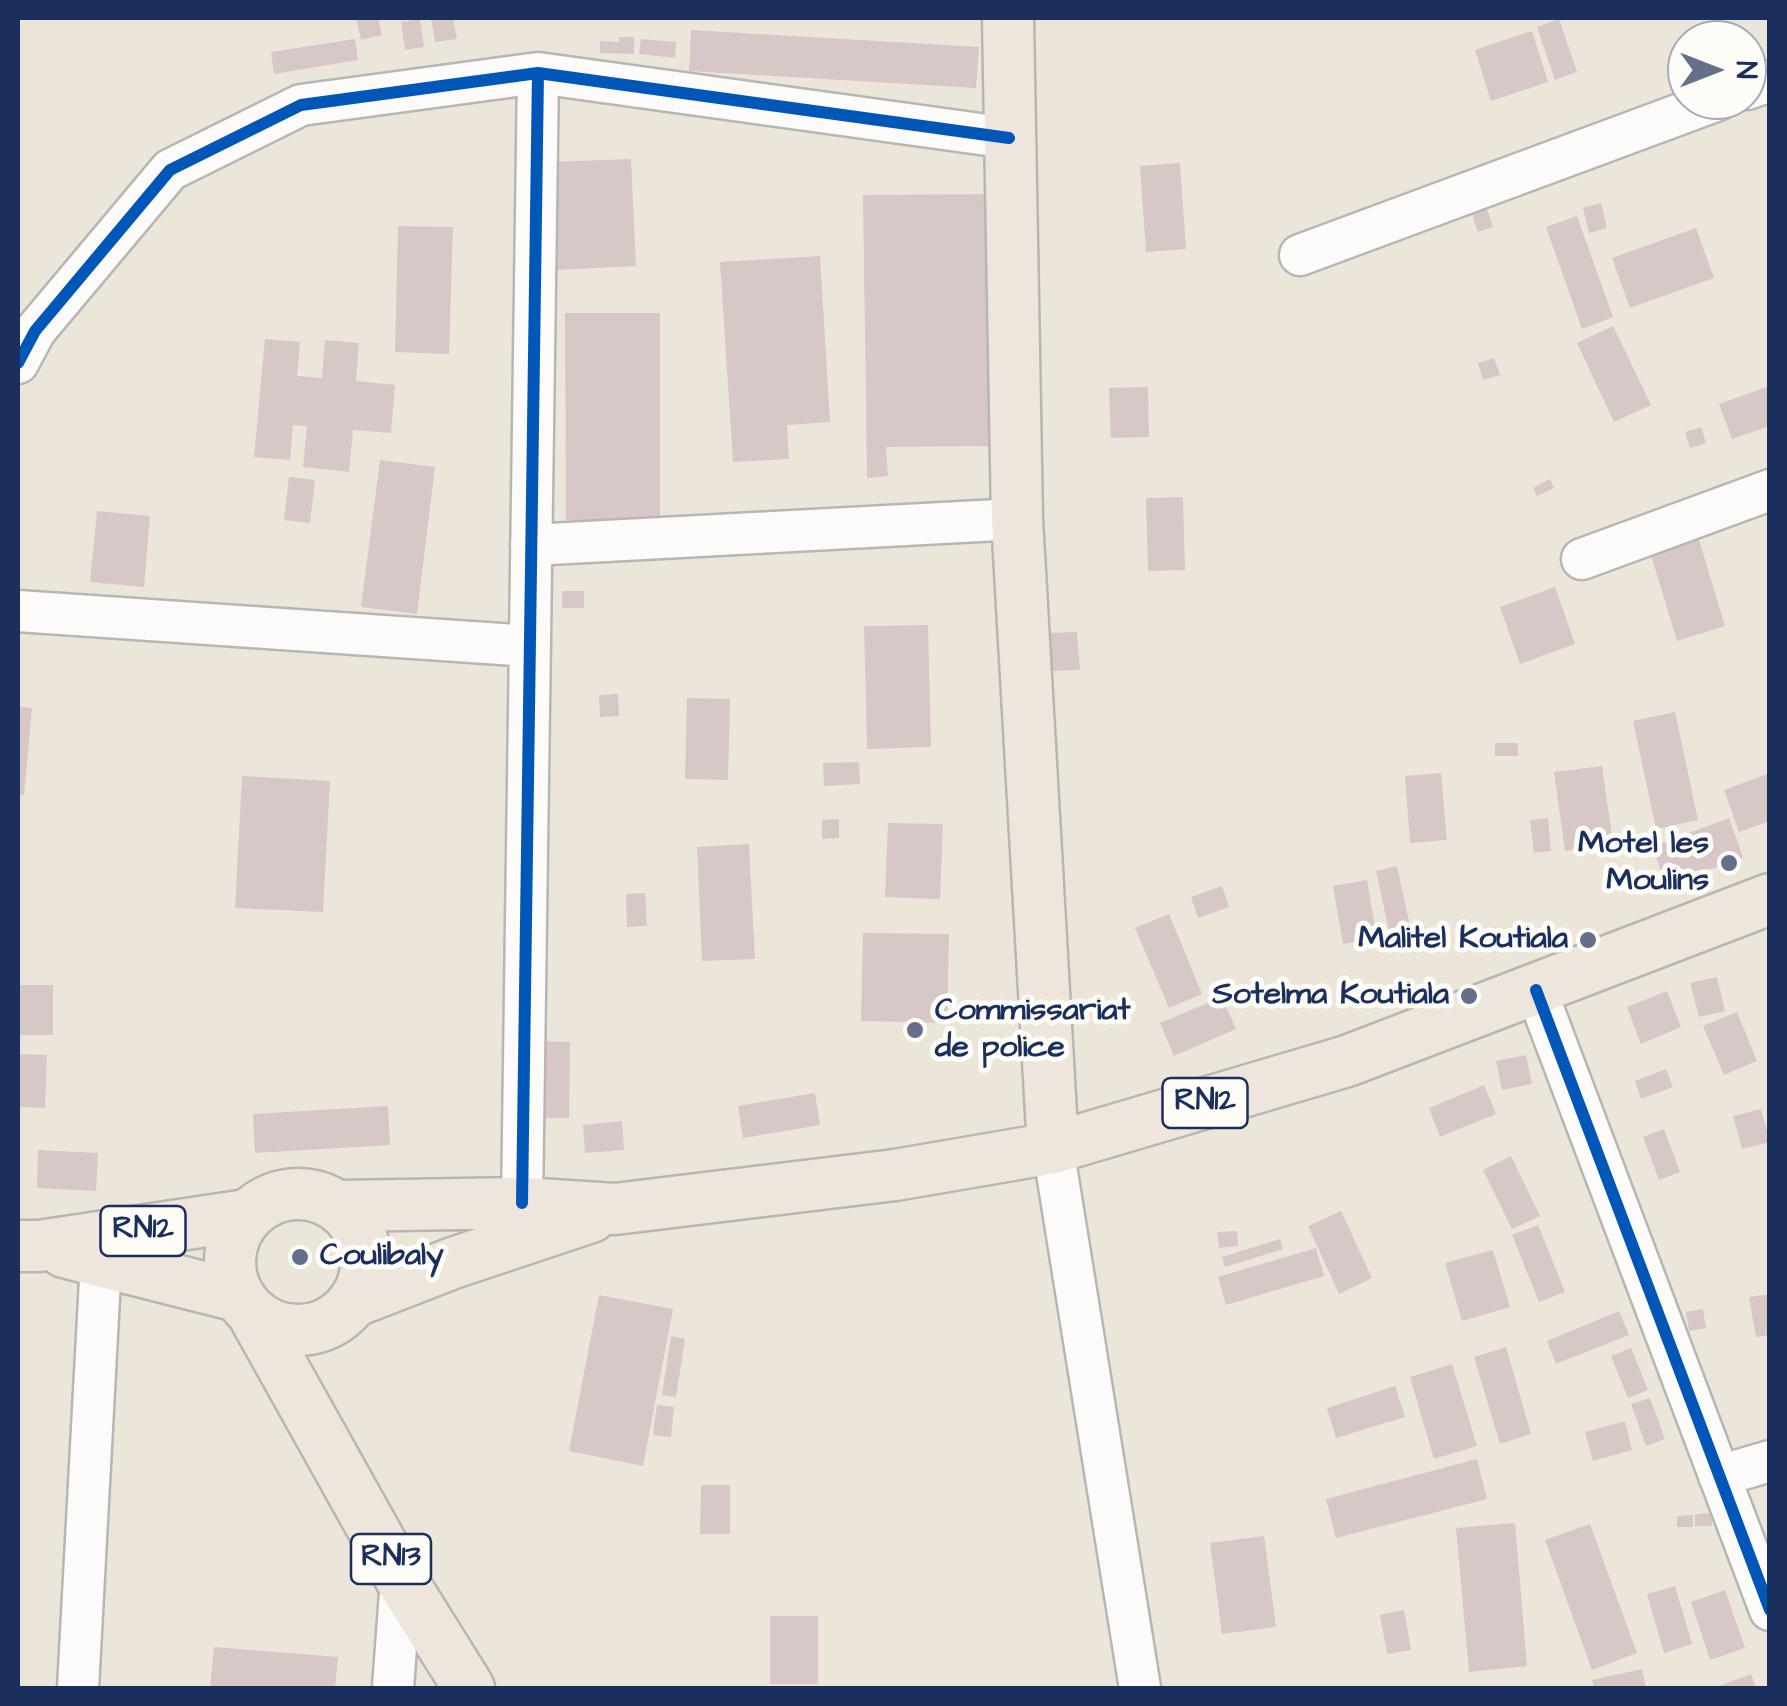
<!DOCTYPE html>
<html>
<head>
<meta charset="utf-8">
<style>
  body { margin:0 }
  #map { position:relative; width:1787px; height:1706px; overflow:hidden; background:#ece6da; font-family:"Architects Daughter",sans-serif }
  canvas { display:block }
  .frame { position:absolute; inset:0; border:20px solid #1b2f5e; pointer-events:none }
  .north { position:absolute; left:1667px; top:20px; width:100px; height:100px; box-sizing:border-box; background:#fdfcf7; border:2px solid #a3aaba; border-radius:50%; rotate:90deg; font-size:28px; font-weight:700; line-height:40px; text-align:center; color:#1b2f5e }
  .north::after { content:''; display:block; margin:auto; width:35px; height:45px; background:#646f89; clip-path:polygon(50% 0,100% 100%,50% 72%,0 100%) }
</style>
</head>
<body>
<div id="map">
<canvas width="1787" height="1706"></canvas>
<div class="frame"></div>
<div class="north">N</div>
</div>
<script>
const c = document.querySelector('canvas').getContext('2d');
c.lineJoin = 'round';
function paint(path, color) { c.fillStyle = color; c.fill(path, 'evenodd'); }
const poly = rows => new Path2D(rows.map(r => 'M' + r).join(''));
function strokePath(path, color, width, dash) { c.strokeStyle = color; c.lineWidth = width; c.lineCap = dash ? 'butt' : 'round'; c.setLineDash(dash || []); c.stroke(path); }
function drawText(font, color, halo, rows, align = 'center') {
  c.font = font + ' "Architects Daughter",sans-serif'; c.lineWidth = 10; c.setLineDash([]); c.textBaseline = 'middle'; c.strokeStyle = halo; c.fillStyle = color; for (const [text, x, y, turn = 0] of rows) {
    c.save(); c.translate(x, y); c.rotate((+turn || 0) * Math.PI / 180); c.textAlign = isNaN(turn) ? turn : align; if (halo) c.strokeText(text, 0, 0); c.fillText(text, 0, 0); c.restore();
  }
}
paint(poly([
  [356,18,378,18,382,35,361,40],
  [431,18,453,18,457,39,435,42],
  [420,19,424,47,405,50,401,22],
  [1559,19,1577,72,1555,80,1537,27],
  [691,30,979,47,976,88,689,71],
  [1532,31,1548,82,1491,101,1475,50],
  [619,37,634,37,634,54,600,53,600,41,619,42],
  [355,39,358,60,274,74,271,52],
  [641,39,676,42,675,58,639,54],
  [631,159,636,266,555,270,550,162],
  [1180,163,1186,249,1146,252,1140,166],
  [995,194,996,446,886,447,888,476,867,478,863,195],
  [1601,203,1607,228,1589,233,1583,208],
  [1487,209,1493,227,1478,232,1472,214],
  [1577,216,1613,317,1582,329,1546,227],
  [398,226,453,227,449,354,395,352],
  [1696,228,1714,278,1630,308,1612,258],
  [820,256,830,422,787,425,789,459,733,462,720,262],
  [565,313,660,313,660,520,566,520],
  [1613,326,1651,405,1614,422,1577,343],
  [265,339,300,342,297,376,322,378,325,340,359,343,356,381,395,385,391,433,353,430,349,472,303,467,307,426,293,425,290,460,254,457],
  [1494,358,1500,375,1483,380,1478,363],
  [1770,386,1770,426,1732,439,1719,404],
  [1148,387,1149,437,1111,438,1109,388],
  [1701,427,1706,443,1690,448,1685,432],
  [380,460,435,467,417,614,361,607],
  [289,477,315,480,310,523,284,520],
  [1550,479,1554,488,1537,496,1533,488],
  [1183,497,1185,570,1148,571,1146,498],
  [97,511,150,516,144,587,90,582],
  [1696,530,1725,626,1677,641,1648,545],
  [1555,587,1575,644,1520,664,1500,607],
  [562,591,584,591,584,608,562,608],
  [928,625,931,747,867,749,864,626],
  [1077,632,1080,670,1051,671,1048,633],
  [618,694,619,716,600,717,599,695],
  [687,698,730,699,728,780,685,779],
  [18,707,32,708,24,795,18,795],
  [1675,712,1698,820,1656,829,1633,721],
  [1495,743,1518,743,1518,756,1495,756],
  [859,762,860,784,824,786,823,763],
  [1602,766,1613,843,1565,851,1554,772],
  [1441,773,1447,840,1410,843,1405,776],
  [1770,773,1770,821,1739,832,1724,790],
  [242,776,330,781,323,912,235,908],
  [1548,818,1551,851,1534,853,1530,820],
  [1729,818,1743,857,1667,886,1652,847],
  [839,819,839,838,822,839,822,820],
  [888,823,943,824,940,899,885,897],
  [749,844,755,959,702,961,697,847],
  [1397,866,1410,926,1389,931,1376,871],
  [1367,880,1377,938,1343,944,1333,886],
  [1222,886,1229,907,1198,918,1191,897],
  [645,893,647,926,627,927,626,894],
  [1169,914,1202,994,1169,1008,1135,928],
  [863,933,949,934,947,1023,861,1021],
  [1717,977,1725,1011,1699,1017,1690,983],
  [18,985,53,985,53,1035,18,1035],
  [1667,991,1681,1027,1641,1044,1627,1007],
  [1222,997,1236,1029,1174,1056,1160,1023],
  [1737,1012,1757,1061,1724,1075,1703,1026],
  [537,1041,570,1042,569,1118,537,1118],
  [18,1054,47,1055,45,1108,18,1107],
  [1526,1055,1532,1084,1502,1090,1496,1061],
  [1666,1069,1673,1087,1641,1099,1635,1081],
  [1484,1085,1496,1114,1440,1137,1429,1108],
  [815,1093,820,1125,743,1138,738,1106],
  [388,1106,390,1145,255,1153,253,1114],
  [1761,1109,1770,1142,1742,1149,1733,1116],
  [622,1121,624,1150,585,1153,583,1125],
  [1664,1129,1680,1172,1659,1180,1643,1137],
  [38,1150,98,1153,96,1191,37,1188],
  [1511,1156,1540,1216,1512,1229,1483,1170],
  [1341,1211,1372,1278,1339,1294,1308,1226],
  [1538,1225,1565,1292,1539,1302,1512,1235],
  [1237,1231,1238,1246,1219,1248,1217,1232],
  [1280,1239,1283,1249,1225,1267,1222,1257],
  [1316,1248,1324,1276,1226,1305,1218,1277],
  [1493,1250,1510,1307,1462,1321,1445,1263],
  [1770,1294,1770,1335,1756,1337,1749,1297],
  [599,1295,673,1309,643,1466,569,1451],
  [1703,1309,1706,1328,1689,1331,1686,1312],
  [1619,1311,1629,1335,1556,1364,1547,1341],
  [671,1336,685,1339,676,1397,662,1395],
  [1506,1347,1531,1434,1500,1444,1474,1357],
  [1631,1348,1648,1390,1628,1398,1611,1356],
  [1452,1364,1477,1446,1434,1459,1410,1377],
  [1395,1386,1405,1417,1336,1438,1327,1408],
  [1650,1398,1665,1439,1646,1446,1631,1404],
  [657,1405,674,1407,671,1437,653,1435],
  [1625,1421,1632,1450,1593,1461,1585,1432],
  [1477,1459,1487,1499,1336,1538,1326,1499],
  [701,1485,730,1485,730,1534,700,1534],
  [1712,1513,1712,1526,1695,1526,1695,1514],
  [1693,1515,1693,1527,1677,1527,1677,1516],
  [1515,1523,1527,1666,1469,1672,1456,1528],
  [1590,1524,1637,1653,1592,1670,1545,1540],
  [1264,1536,1276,1627,1222,1634,1210,1543],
  [1675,1586,1692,1644,1664,1653,1647,1594],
  [1725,1590,1745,1648,1710,1660,1691,1602],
  [1404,1610,1411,1650,1387,1654,1380,1615],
  [770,1616,818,1616,818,1684,770,1684],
  [214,1647,338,1657,335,1688,210,1688],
  [1642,1669,1646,1688,1594,1688,1592,1680],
  [1751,1674,1756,1688,1714,1688]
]), '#d7c7c6');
const minor = poly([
  [1747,89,1770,81],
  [1300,255,1718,100],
  [18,363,35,331,170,170,301,105,538,73,1009,138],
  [531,545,1017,519],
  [1582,559,1770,490],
  [18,611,530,646],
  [1536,990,1770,1610],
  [1053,1148,1140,1688],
  [522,1203,538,73],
  [1719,1476,1770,1461],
  [78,1688,101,1261],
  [393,1688,401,1579]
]);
const major = poly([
  [1008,18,1017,519,1053,1148],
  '230 1262a68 68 0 1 1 136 0a68 68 0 1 1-136 0Z',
  [339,1206,522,1203,615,1209,895,1175,1053,1148,1347,1061,1770,899],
  [18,1246,39,1246,247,1215],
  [64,1252,238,1296],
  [353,1302,453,1263,591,1217],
  [253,1314,401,1579,469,1688]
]);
strokePath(minor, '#b8b6b3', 45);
strokePath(major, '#b8b6b3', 55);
strokePath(minor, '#fcfbf9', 40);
strokePath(major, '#eee6dd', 50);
strokePath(poly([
  [18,363,35,331,170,170,301,105,538,73,1009,138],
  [1536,990,1770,1610],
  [522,1203,538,73]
]), '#0057b8', 12);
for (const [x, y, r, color] of [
  [1729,863,10,"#646f89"],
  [1588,940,10,"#646f89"],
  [1469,996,10,"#646f89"],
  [915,1030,10,"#646f89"],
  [300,1257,10,"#646f89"]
]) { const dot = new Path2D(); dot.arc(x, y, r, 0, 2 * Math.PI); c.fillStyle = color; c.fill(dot); strokePath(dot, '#fdfcf7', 4); }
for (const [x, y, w] of [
  [1205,1103,85],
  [143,1231,85],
  [391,1559,80]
]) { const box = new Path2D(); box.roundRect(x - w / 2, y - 25, w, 50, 8); c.fillStyle = '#fdfcf7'; c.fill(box); strokePath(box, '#1b2f5e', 2.5); }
drawText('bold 30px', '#1b2f5e', null, [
  ["RN12",1205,1103],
  ["RN12",143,1231],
  ["RN13",391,1559]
]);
drawText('bold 32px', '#1b2f5e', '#fdfcf7', [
  ["Motel les",1709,845],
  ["Moulins",1709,882],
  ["Malitel Koutiala",1568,940],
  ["Sotelma Koutiala",1449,996],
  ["Commissariat",935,1012,"left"],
  ["de police",935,1049,"left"],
  ["Coulibaly",320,1257,"left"]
], 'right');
</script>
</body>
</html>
